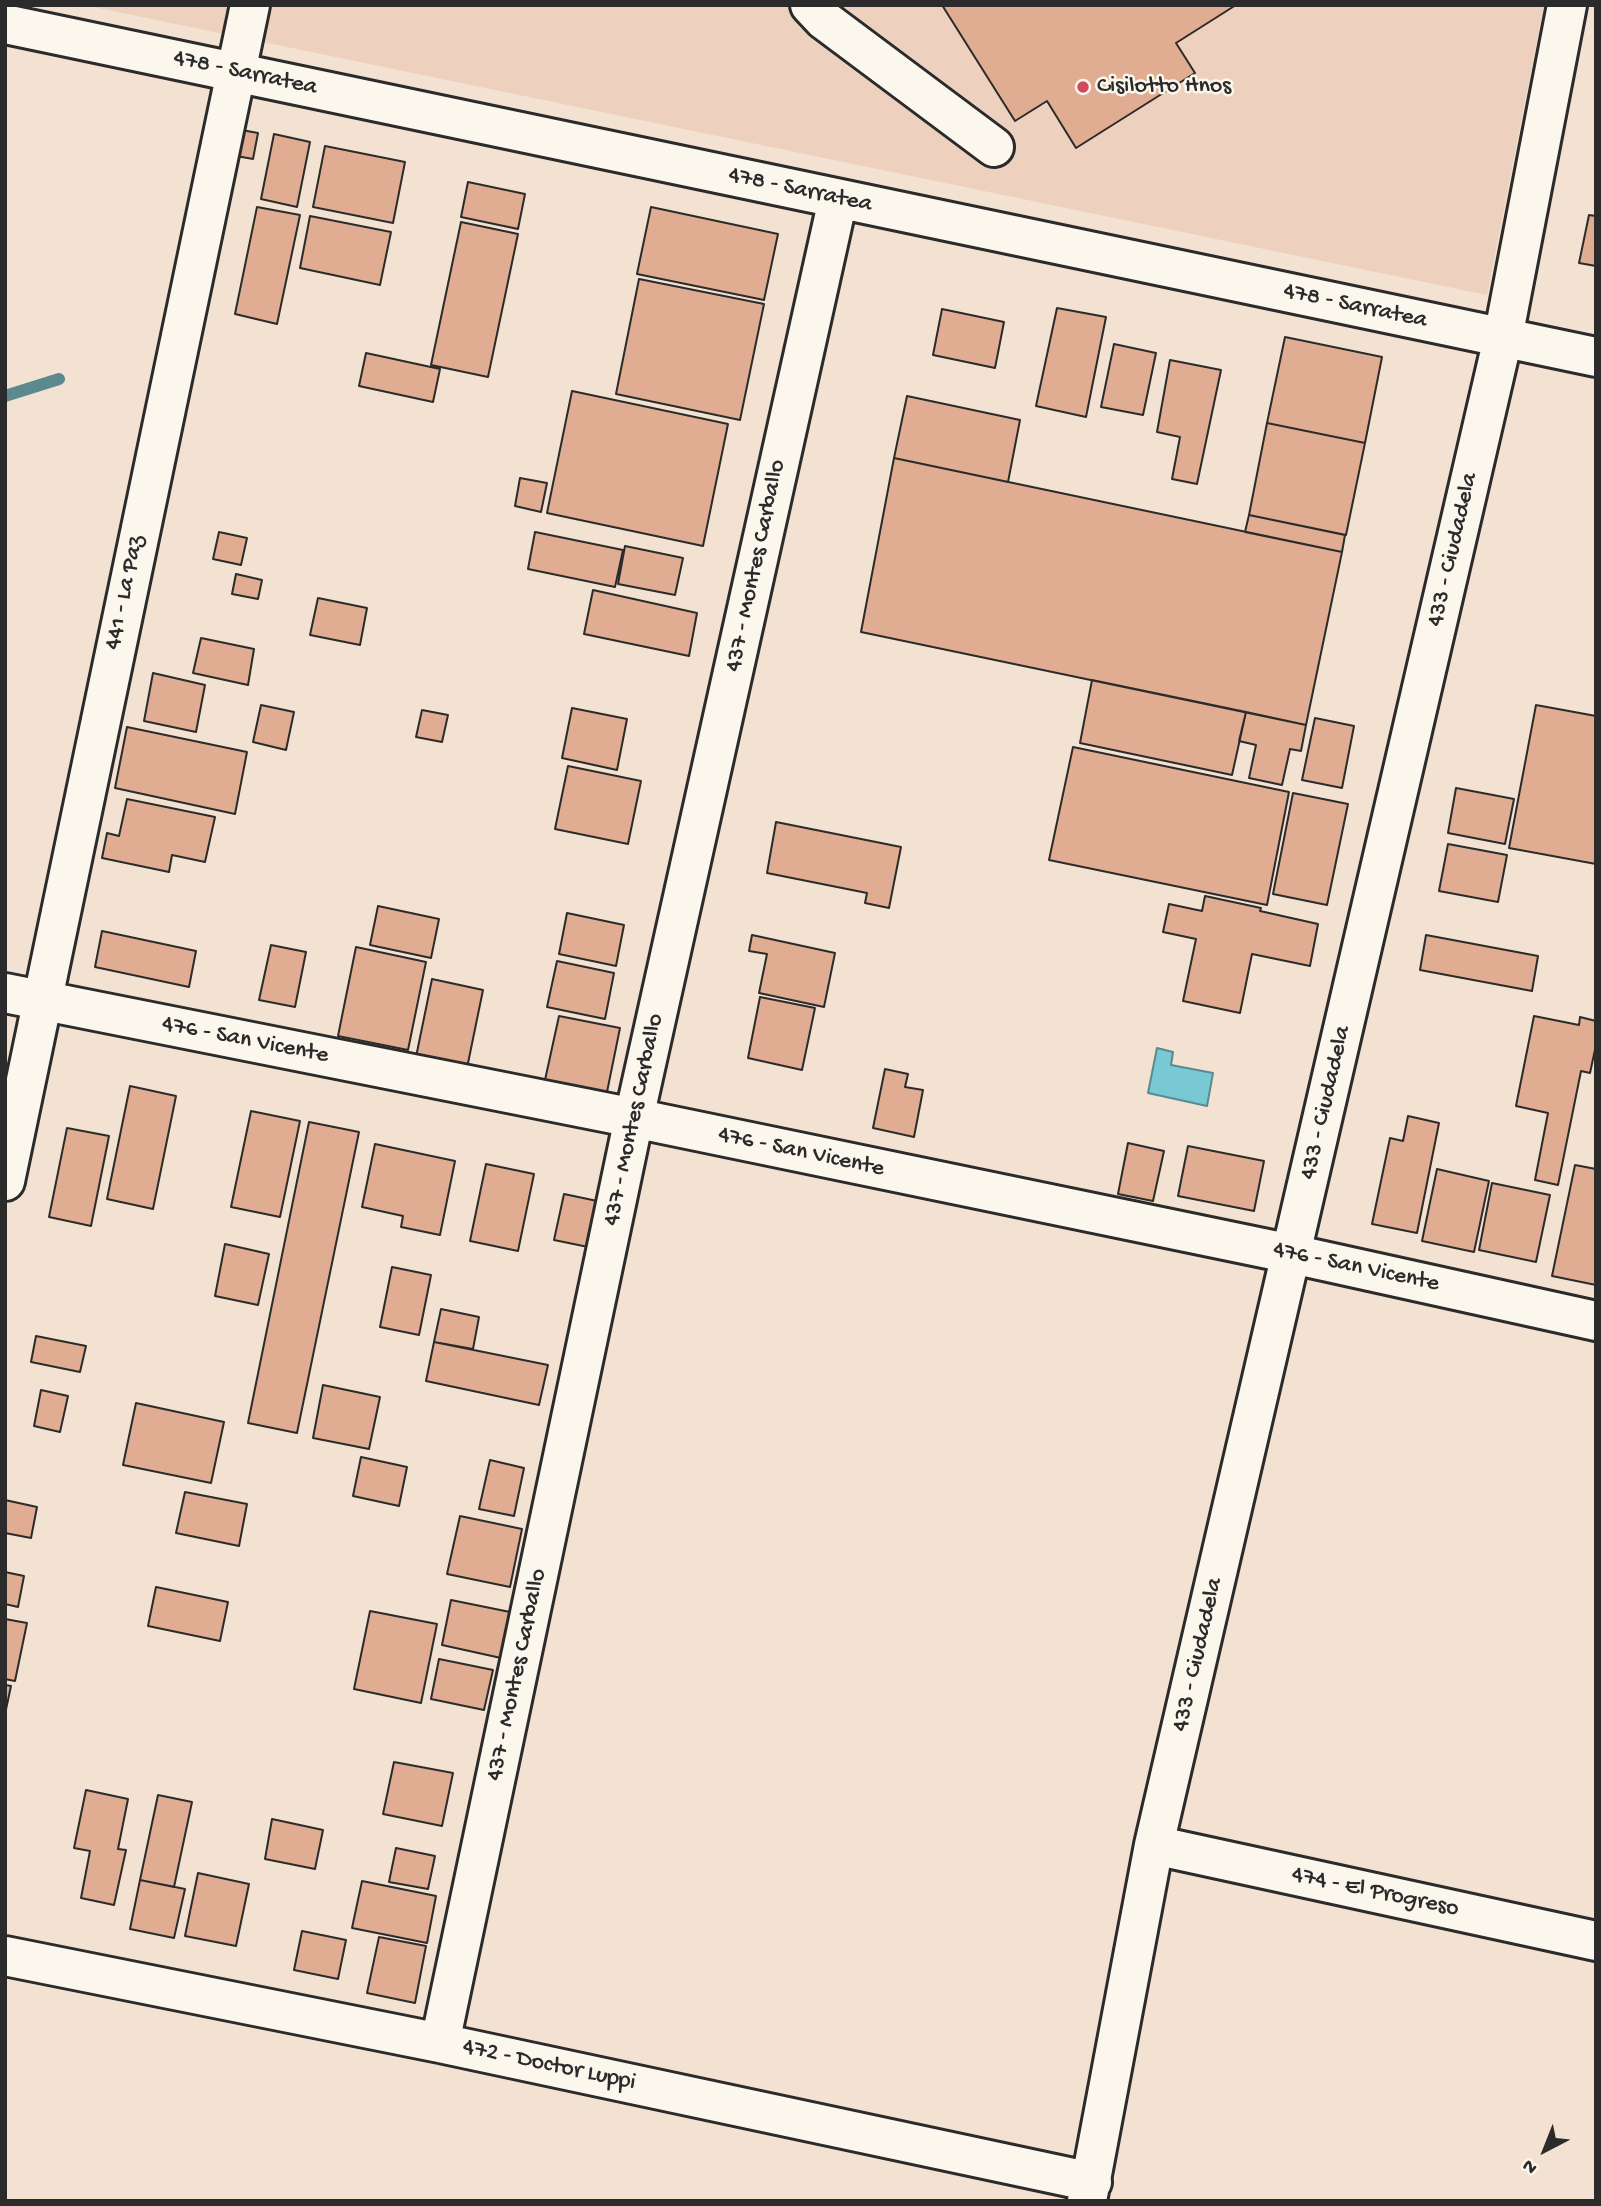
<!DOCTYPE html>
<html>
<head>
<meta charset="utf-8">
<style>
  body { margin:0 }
  #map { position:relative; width:1601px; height:2206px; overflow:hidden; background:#f3e1d1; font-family:"Gochi Hand",sans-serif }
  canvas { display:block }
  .frame { position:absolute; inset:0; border:7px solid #2b2b2b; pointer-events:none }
  .north { position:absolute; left:1510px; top:2115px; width:70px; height:70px; -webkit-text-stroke:5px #fbf7ec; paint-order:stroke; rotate:222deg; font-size:19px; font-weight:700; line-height:28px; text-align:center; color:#2b2b2b }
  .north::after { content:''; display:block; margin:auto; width:24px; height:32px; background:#2b2b2b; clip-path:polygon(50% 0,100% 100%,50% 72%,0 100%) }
</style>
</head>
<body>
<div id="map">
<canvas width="1601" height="2206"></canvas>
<div class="frame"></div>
<div class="north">N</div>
</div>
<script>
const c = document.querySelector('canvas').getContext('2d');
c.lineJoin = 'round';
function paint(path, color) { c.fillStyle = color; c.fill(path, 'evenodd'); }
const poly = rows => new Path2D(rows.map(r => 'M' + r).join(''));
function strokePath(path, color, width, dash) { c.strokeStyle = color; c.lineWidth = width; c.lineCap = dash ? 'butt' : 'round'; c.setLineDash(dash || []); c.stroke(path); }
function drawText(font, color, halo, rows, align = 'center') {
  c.font = font + ' "Gochi Hand",sans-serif'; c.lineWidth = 5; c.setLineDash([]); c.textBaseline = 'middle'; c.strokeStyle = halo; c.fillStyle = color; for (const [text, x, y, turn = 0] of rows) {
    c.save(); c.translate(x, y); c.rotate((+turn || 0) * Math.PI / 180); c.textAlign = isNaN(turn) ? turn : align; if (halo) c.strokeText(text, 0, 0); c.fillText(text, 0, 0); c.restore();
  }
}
paint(poly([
  [84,5,1544,5,1487,295]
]), '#edd1be');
const water = poly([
  [1157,1048,1173,1052,1171,1065,1213,1073,1207,1106,1148,1093,1157,1048]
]);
paint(water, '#79c9d4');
strokePath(water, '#5a8a90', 2);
strokePath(poly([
  [5,396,59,379]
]), '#5a8a90', 12);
const building = poly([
  [942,5,1236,5,1176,43,1195,73,1076,148,1047,101,1015,121,942,5],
  [236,129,258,133,253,159,231,155,236,129],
  [274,134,310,142,297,207,261,199,274,134],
  [325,146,405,162,393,223,313,207,325,146],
  [468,182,525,194,518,229,461,217,468,182],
  [257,207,300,215,277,324,235,314,257,207],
  [651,207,778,234,764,300,637,274,651,207],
  [1589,215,1596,216,1596,266,1579,263,1589,215],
  [310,216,391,232,380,285,300,268,310,216],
  [461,222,518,234,488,377,431,365,461,222],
  [639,279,764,304,740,420,616,394,639,279],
  [1057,308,1106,317,1086,417,1036,406,1057,308],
  [942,309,1004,322,995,368,933,355,942,309],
  [1285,337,1382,357,1365,443,1267,423,1285,337],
  [1114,344,1156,353,1143,415,1101,407,1114,344],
  [366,353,440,369,433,402,359,386,366,353],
  [1170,360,1221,370,1197,484,1172,479,1180,437,1157,432,1170,360],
  [572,391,728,424,703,546,547,513,572,391],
  [907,396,1020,420,1008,482,894,458,907,396],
  [1267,423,1365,443,1346,535,1249,515,1267,423],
  [894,458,1342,552,1306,725,861,632,894,458],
  [520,478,547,483,541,512,515,506,520,478],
  [1249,515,1345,535,1342,552,1245,532,1249,515],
  [219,532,247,538,241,565,213,559,219,532],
  [535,532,623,550,615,587,528,569,535,532],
  [625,546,683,558,675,595,618,584,625,546],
  [236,574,262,580,258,599,232,594,236,574],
  [593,590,697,613,689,656,584,634,593,590],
  [318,598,367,608,360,645,310,635,318,598],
  [201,638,254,649,248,685,193,673,201,638],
  [153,673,205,685,196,732,144,721,153,673],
  [1092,680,1246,712,1232,775,1080,743,1092,680],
  [261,705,294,712,286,750,253,742,261,705],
  [1536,705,1596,716,1596,864,1509,848,1536,705],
  [572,708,627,719,617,770,562,758,572,708],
  [422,710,448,715,442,742,416,737,422,710],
  [1246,712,1306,725,1301,751,1290,749,1282,785,1249,778,1256,745,1239,741,1246,712],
  [1315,718,1354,726,1342,788,1302,780,1315,718],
  [127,727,247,752,235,814,115,788,127,727],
  [1073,747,1289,792,1267,905,1049,860,1073,747],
  [568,766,641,781,628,844,555,829,568,766],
  [1456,788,1514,799,1505,844,1448,833,1456,788],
  [1293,793,1348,804,1327,905,1273,894,1293,793],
  [127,799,215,817,205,862,172,855,169,872,102,858,107,833,119,836,127,799],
  [776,822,901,847,889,908,865,903,867,893,767,873,776,822],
  [1448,844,1507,855,1498,902,1439,891,1448,844],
  [1205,896,1261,908,1260,911,1318,924,1310,966,1252,954,1240,1013,1183,1001,1196,939,1163,932,1169,904,1202,911,1205,896],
  [378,906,439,919,431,958,370,945,378,906],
  [567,913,624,925,616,966,559,954,567,913],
  [102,931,196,951,189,987,95,967,102,931],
  [752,935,835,953,824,1007,759,993,767,954,749,951,752,935],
  [1426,935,1538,956,1532,991,1420,970,1426,935],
  [271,945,306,952,295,1007,259,1000,271,945],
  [356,947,426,962,408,1050,338,1036,356,947],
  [557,961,614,973,605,1019,547,1007,557,961],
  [432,979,483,990,467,1068,416,1057,432,979],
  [760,997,815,1008,802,1070,748,1058,760,997],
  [559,1016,620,1028,607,1092,545,1080,559,1016],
  [1534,1016,1579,1025,1580,1017,1596,1021,1596,1045,1590,1073,1581,1071,1558,1185,1535,1180,1548,1113,1516,1106,1534,1016],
  [885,1069,908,1074,905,1087,923,1090,914,1137,873,1128,885,1069],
  [130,1086,176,1096,153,1209,107,1199,130,1086],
  [251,1111,300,1121,280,1217,231,1207,251,1111],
  [1408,1116,1439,1123,1417,1233,1372,1224,1390,1138,1403,1141,1408,1116],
  [309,1122,359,1132,297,1433,248,1423,309,1122],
  [67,1128,109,1136,91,1226,49,1217,67,1128],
  [1128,1143,1164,1151,1153,1201,1118,1194,1128,1143],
  [375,1144,455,1161,440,1235,401,1227,403,1216,362,1207,375,1144],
  [1188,1146,1264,1161,1254,1211,1178,1196,1188,1146],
  [486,1164,534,1174,518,1251,470,1241,486,1164],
  [1575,1165,1596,1169,1596,1285,1552,1276,1575,1165],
  [1437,1169,1489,1181,1474,1252,1422,1241,1437,1169],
  [1492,1183,1550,1195,1536,1262,1479,1250,1492,1183],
  [564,1194,602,1202,593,1248,554,1240,564,1194],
  [225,1244,269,1254,258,1305,215,1296,225,1244],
  [392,1267,431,1275,419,1335,380,1327,392,1267],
  [441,1309,479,1317,473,1349,434,1342,441,1309],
  [36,1336,86,1346,80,1372,31,1362,36,1336],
  [434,1342,548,1365,539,1405,426,1381,434,1342],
  [323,1385,380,1397,369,1449,313,1438,323,1385],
  [41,1390,68,1396,60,1432,34,1426,41,1390],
  [136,1403,224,1422,211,1483,123,1465,136,1403],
  [361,1457,407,1467,399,1506,353,1496,361,1457],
  [490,1460,524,1468,514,1516,479,1509,490,1460],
  [185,1492,247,1504,239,1546,176,1533,185,1492],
  [5,1500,37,1507,31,1538,5,1533,5,1500],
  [460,1516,522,1529,510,1587,447,1574,460,1516],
  [5,1572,24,1576,18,1607,5,1604,5,1572],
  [156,1587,228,1602,220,1641,148,1626,156,1587],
  [451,1600,510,1612,501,1658,442,1645,451,1600],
  [370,1611,437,1624,421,1703,354,1689,370,1611],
  [5,1619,27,1623,15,1681,5,1679,5,1619],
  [439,1659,493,1670,484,1710,431,1699,439,1659],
  [5,1685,11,1686,5,1714,5,1685],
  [394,1762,453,1773,442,1826,383,1814,394,1762],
  [86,1790,128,1799,118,1849,126,1850,114,1905,81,1898,90,1851,74,1848,86,1790],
  [158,1795,192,1802,174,1887,140,1880,158,1795],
  [272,1819,323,1830,315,1869,265,1859,272,1819],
  [396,1848,435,1856,428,1889,389,1882,396,1848],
  [198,1873,249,1884,236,1946,185,1936,198,1873],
  [140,1880,185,1889,174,1938,130,1929,140,1880],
  [362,1881,436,1896,427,1943,352,1928,362,1881],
  [302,1931,346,1940,338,1979,294,1970,302,1931],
  [379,1937,426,1946,415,2003,367,1993,379,1937]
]);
paint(building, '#e0ad93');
strokePath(building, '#2b2b2b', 2);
const minor = poly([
  [810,5,824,20,994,147],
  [5,24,1596,357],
  [5,993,634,1118,1292,1254,1596,1321],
  [5,1181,250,5],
  [1154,1845,1596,1941],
  [5,1956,440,2043,1092,2182],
  [440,2043,634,1118,838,199],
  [1087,2201,1154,1845,1503,338,1567,5]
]);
strokePath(minor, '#2b2b2b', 44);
strokePath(minor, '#fbf7ec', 38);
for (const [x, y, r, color] of [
  [1083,87,7,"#d1495b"]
]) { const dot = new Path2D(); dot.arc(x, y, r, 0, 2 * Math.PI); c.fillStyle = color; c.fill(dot); strokePath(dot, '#fbf7ec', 2.5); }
drawText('24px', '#2b2b2b', '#fbf7ec', [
  ["478 - Sarratea",245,74,12],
  ["478 - Sarratea",800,191,12],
  ["478 - Sarratea",1355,307,12],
  ["433 - Ciudadela",1454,550,-77],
  ["437 - Montes Carballo",757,566,-78],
  ["441 - La Paz",126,593,-78],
  ["476 - San Vicente",245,1041,11],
  ["433 - Ciudadela",1327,1103,-77],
  ["437 - Montes Carballo",635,1120,-78],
  ["476 - San Vicente",801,1153,12],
  ["476 - San Vicente",1356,1268,12],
  ["433 - Ciudadela",1199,1655,-77],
  ["437 - Montes Carballo",518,1675,-78],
  ["474 - El Progreso",1375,1893,12],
  ["472 - Doctor Luppi",549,2066,12]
]);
drawText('24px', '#2b2b2b', '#fbf7ec', [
  ["Cisilotto Hnos",1097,87]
], 'left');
</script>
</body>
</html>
